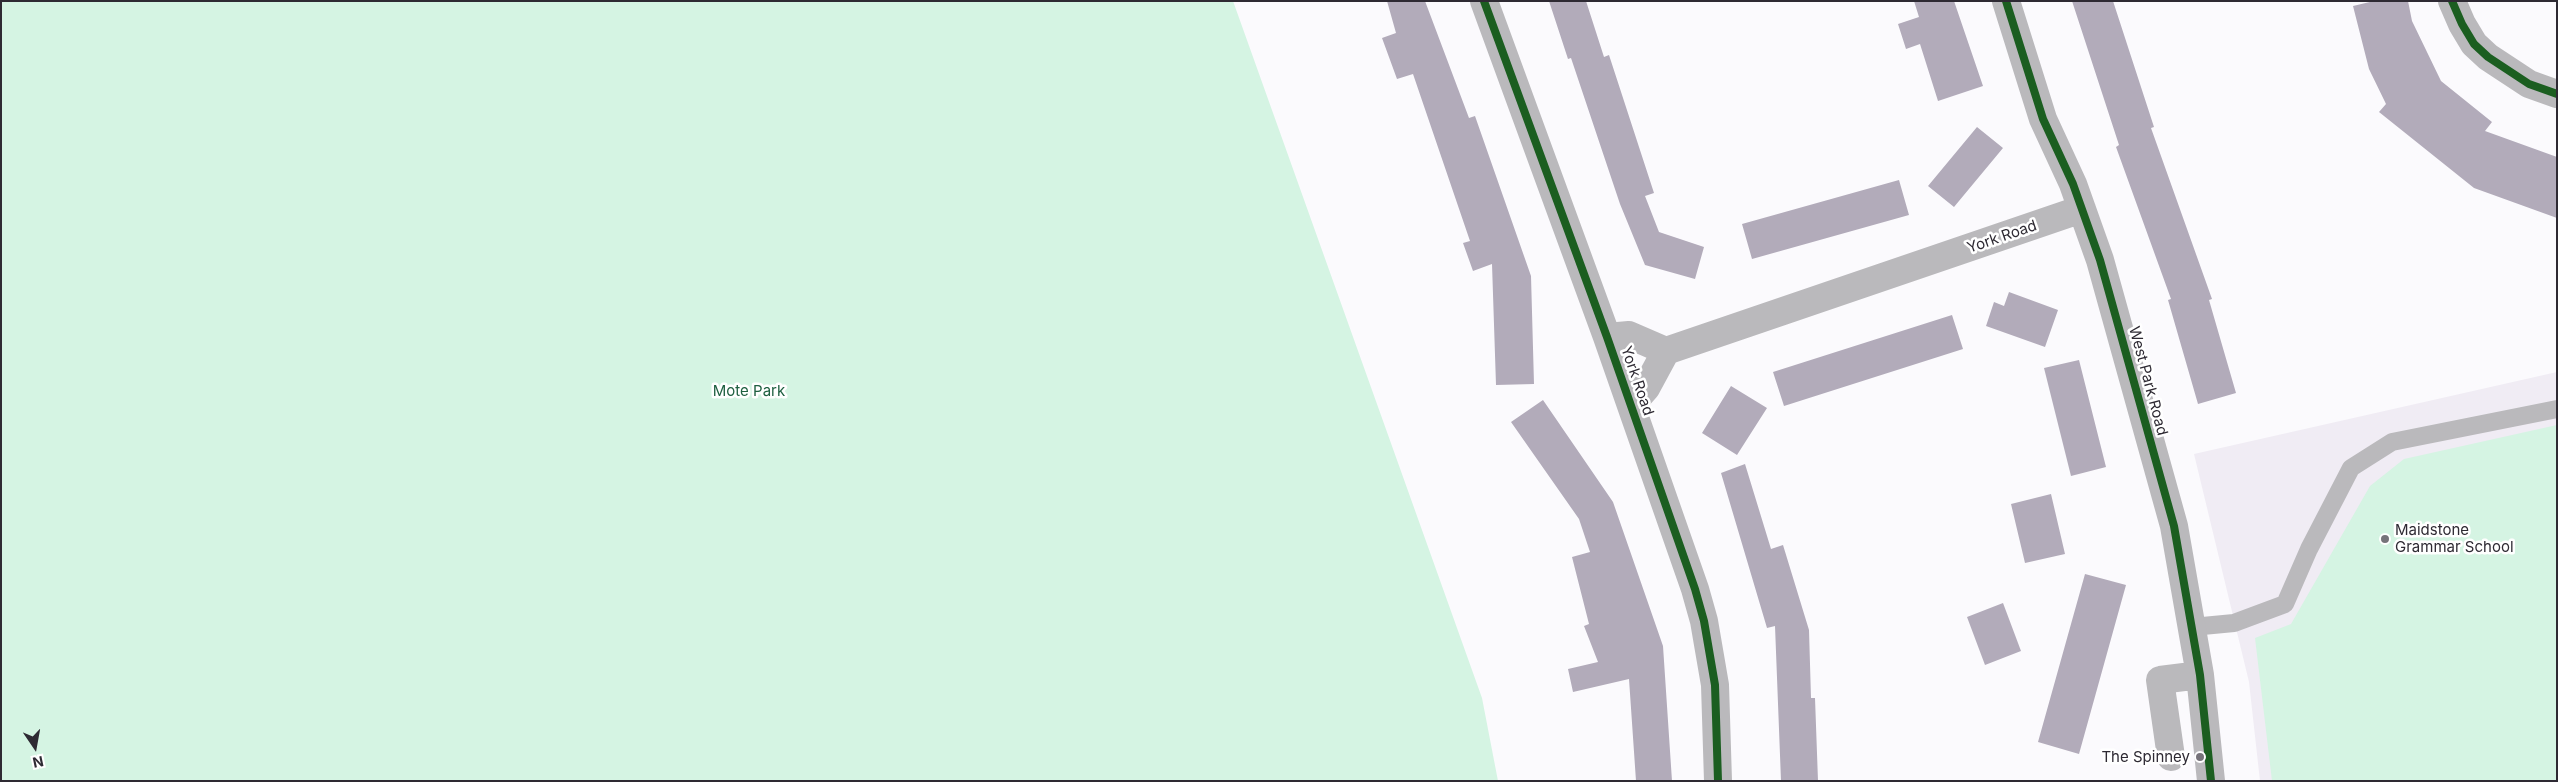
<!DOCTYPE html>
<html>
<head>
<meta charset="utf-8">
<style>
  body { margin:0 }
  #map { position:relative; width:2558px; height:782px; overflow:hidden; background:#fbfafd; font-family:Inter,sans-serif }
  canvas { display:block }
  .frame { position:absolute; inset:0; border:2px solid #2e2a33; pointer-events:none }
  .north { position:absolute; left:10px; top:722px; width:50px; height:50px; -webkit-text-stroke:4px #fff; paint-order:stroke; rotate:168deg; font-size:14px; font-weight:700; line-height:20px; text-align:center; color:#2e2a33 }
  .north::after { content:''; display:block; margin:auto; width:18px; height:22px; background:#2e2a33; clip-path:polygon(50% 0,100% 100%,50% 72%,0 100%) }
</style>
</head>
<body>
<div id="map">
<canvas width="2558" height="782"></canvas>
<div class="frame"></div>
<div class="north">N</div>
</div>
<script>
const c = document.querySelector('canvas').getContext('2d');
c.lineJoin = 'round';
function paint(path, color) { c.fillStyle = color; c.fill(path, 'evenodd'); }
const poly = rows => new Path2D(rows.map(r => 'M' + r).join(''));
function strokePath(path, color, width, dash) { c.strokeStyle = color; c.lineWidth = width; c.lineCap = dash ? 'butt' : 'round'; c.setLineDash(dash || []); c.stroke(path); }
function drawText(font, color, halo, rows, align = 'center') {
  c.font = font + ' Inter,sans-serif'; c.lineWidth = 5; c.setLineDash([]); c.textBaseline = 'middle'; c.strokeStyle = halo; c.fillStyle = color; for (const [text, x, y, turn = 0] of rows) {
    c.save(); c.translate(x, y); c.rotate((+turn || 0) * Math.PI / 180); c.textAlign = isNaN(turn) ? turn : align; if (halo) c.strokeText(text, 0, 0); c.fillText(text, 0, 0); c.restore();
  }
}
paint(poly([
  [2557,372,2557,781,2260,781,2249,682,2194,454]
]), '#f0ecf4');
paint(poly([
  [1,1,1233,1,1482,698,1498,781,1,781],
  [2557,425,2557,781,2272,781,2255,638,2291,624,2370,486,2404,459]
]), '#d5f4e3');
paint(poly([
  [1387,1,1425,1,1469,118,1475,116,1531,276,1534,384,1496,385,1492,264,1473,271,1463,243,1470,241,1413,74,1397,79,1382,38,1396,33],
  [1549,1,1586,1,1604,57,1609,55,1654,193,1645,196,1659,232,1704,247,1695,279,1645,265,1620,204,1571,58,1568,59],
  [1914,1,1954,1,1983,86,1938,101,1920,44,1906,49,1898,24,1919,17],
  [2072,1,2113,1,2154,127,2151,128,2212,299,2209,300,2236,393,2198,404,2168,300,2171,299,2116,147,2119,145],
  [2374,1,2408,1,2412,21,2441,81,2492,122,2485,131,2557,157,2557,218,2474,188,2379,112,2386,104,2369,69,2353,6],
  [1977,127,2003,148,1954,207,1928,186],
  [1899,180,1909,215,1752,259,1742,224],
  [2009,292,2058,310,2045,347,1986,326,1994,302,2004,306],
  [1952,315,1963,349,1784,406,1773,372],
  [2079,360,2106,467,2071,476,2044,368],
  [1731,386,1767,408,1737,455,1702,433],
  [1543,400,1613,502,1663,646,1672,781,1636,781,1629,679,1573,692,1568,669,1598,662,1584,626,1589,624,1572,557,1590,552,1579,519,1511,422],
  [1745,464,1771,549,1783,545,1809,630,1811,698,1815,698,1818,781,1781,781,1775,626,1767,628,1721,473],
  [2051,494,2065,554,2025,563,2011,504],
  [2085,574,2126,585,2079,754,2038,742],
  [2003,603,2021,651,1985,665,1967,617]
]), '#b2abba');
strokePath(poly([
  [2192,627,2234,623,2285,604,2309,549,2351,468,2392,442,2557,409]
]), '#bab9bc', 18);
strokePath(poly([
  [1484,1,1607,337,1695,589,1704,621,1715,685,1718,781],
  [2006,1,2043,119,2073,184,2100,260,2174,526,2200,675,2211,781],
  [2452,1,2462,24,2474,44,2488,57,2529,84,2557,94],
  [1607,337,1629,335,1666,351],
  [1631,405,1646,388,1666,351,2082,209],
  [2171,757,2160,680,2200,675]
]), '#bab9bc', 28);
strokePath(poly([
  [1484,1,1607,337,1695,589,1704,621,1715,685,1718,781],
  [2006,1,2043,119,2073,184,2100,260,2174,526,2200,675,2211,781],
  [2452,1,2462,24,2474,44,2488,57,2529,84,2557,94]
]), '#1b5e20', 8);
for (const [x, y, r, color] of [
  [2385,539,5,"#76737a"],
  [2200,757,5,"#76737a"]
]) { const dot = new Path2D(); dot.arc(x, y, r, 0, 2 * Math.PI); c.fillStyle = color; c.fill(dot); strokePath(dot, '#fff', 2); }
drawText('15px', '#2e2a33', '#fff', [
  ["York Road",2002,237,-19],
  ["York Road",1637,381,71],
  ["West Park Road",2148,381,75]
]);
drawText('15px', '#1f6041', '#fff', [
  ["Mote Park",749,391]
]);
drawText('15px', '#2e2a33', '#fff', [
  ["Maidstone",2395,530],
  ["Grammar School",2395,547],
  ["The Spinney",2190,757,"right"]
], 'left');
</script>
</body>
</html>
